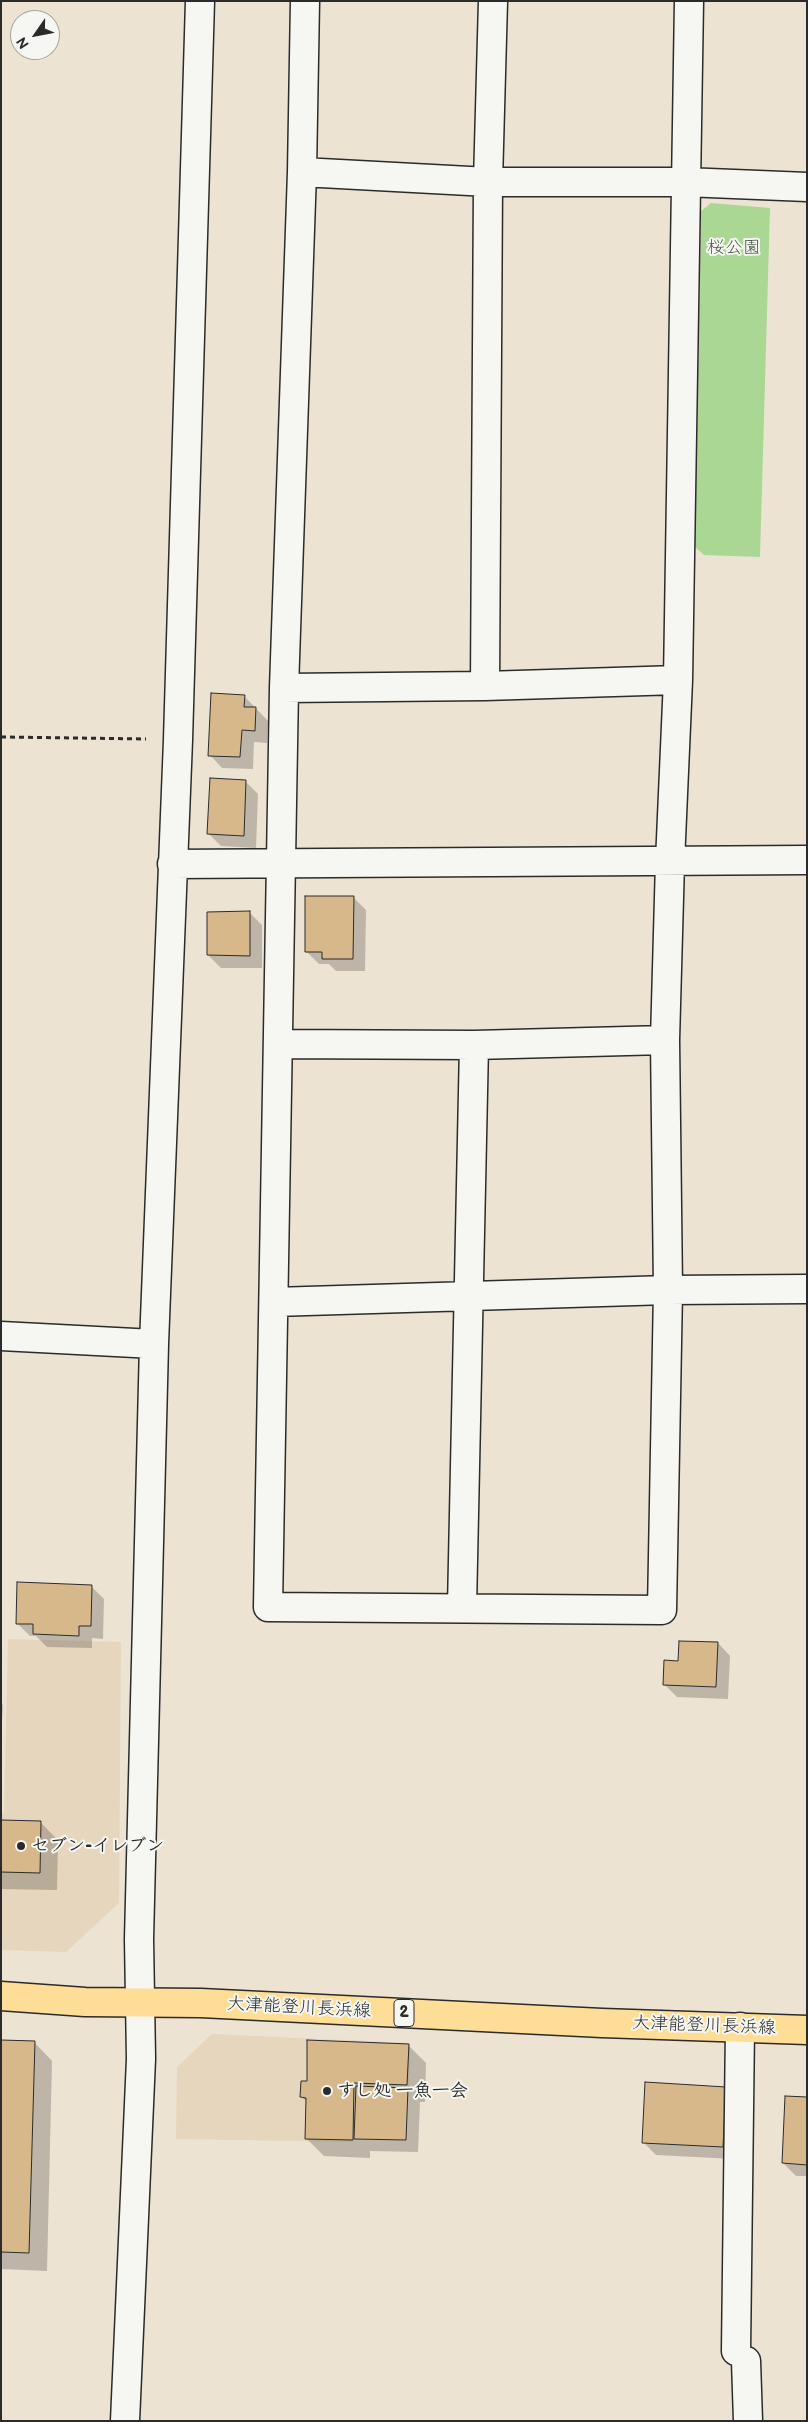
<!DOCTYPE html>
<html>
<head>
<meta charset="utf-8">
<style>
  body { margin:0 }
  #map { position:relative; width:808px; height:2422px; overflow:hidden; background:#ede3d3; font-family:"Balsamiq Sans",sans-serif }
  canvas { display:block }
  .frame { position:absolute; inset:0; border:2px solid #2b2b2b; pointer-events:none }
  .north { position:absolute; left:10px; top:10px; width:50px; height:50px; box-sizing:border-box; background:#f6f6f2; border:1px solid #a5a5a2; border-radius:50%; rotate:237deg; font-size:14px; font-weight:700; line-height:20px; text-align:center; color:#2b2b2b }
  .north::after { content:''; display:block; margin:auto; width:18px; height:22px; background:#2b2b2b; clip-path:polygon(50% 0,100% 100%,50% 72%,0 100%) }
</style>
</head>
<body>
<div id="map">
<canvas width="808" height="2422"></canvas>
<div class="frame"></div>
<div class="north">N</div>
</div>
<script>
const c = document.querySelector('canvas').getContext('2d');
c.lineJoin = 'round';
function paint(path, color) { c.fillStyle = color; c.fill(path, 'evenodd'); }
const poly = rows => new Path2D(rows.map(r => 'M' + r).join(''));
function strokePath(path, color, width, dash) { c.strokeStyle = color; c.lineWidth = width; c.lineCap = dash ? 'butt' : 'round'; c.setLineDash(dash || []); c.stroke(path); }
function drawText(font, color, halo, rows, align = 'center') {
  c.font = font + ' "Balsamiq Sans","Klee One",sans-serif'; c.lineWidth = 4; c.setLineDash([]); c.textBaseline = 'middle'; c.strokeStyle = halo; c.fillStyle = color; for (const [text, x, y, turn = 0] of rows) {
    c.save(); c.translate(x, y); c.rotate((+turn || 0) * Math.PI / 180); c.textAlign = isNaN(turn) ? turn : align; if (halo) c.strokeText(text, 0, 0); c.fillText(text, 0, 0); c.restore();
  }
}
paint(poly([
  [8,1639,121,1642,119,1903,66,1952,1,1950,1,1813,4,1813],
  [212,2034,410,2043,409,2086,354,2085,353,2142,176,2139,177,2067]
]), '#e6d6bd');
paint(poly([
  [711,203,770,208,760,557,704,555,695,547,701,211]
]), '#abd795');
paint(poly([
  [244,696,268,721,267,743,254,742,253,769,222,768,210,755],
  [245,781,258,794,256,848,221,846,209,834],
  [353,897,366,910,365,971,336,971,329,964,319,964,306,951],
  [250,913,262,925,262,968,221,968,208,955],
  [91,1586,104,1599,103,1639,92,1638,92,1648,47,1647,36,1636,30,1636,17,1623],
  [718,1643,730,1656,728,1699,677,1697,664,1684,679,1662],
  [1,1703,3,1705,1,1737],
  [1,1821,40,1822,58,1840,57,1890,1,1889],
  [1,2042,34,2042,52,2061,47,2271,1,2269],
  [408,2045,426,2063,425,2102,420,2102,418,2152,370,2151,370,2158,324,2156,306,2138,307,2102,302,2097],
  [726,2088,735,2159,656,2155,643,2142],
  [807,2099,807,2176,796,2176,783,2163]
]), '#0003');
const building = poly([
  [211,693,245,695,244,707,256,707,255,731,242,730,240,757,208,756,211,693],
  [210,778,246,780,244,836,207,834,210,778],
  [305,896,354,896,353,959,322,959,322,952,305,952,305,896],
  [250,911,250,956,207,955,207,912,250,911],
  [17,1582,92,1585,91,1626,79,1626,79,1636,33,1634,33,1624,16,1624,17,1582],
  [679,1641,718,1642,716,1687,663,1685,664,1660,678,1661,679,1641],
  [1,1820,41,1821,40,1873,1,1872,1,1820],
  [1,2040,35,2041,29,2253,1,2252,1,2040],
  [307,2040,409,2044,407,2085,354,2083,353,2140,305,2139,306,2098,300,2097,301,2081,307,2081,307,2040],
  [645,2082,726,2087,723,2147,642,2143,645,2082],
  [356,2086,408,2088,406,2140,354,2139,356,2086],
  [785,2096,807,2097,807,2165,782,2163,785,2096]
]);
paint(building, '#d7b88b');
strokePath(building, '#2b2b2b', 1);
const minor = poly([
  [305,1,302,172,284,688,268,1607,662,1610,668,1290,665,1040,670,862,678,680,689,1],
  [302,172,488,182,685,182,807,187],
  [485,686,488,182,493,1],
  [284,688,485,686,678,680],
  [172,864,807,860],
  [278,1044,474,1045,665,1040],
  [274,1302,668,1290,807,1289],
  [1,1336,154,1344],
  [462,1607,474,1045],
  [736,2351,740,2027],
  [746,2361,748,2421],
  [125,2421,141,2059,139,1939,154,1344,178,740,200,1]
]);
const major = poly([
  [1,1996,85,2002,201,2003,602,2023,807,2030]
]);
strokePath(minor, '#2b2b2b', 31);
strokePath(major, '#2b2b2b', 31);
strokePath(poly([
  [1,737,146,739]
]), '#2b2b2b', 3, [5, 4]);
strokePath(minor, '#f6f6f2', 28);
strokePath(major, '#fedd96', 28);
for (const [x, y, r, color] of [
  [21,1846,5,"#2b2b2b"],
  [327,2091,5,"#2b2b2b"]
]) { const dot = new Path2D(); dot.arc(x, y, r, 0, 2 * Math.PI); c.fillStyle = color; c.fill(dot); strokePath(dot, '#f6f6f2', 2); }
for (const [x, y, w] of [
  [404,2013,20]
]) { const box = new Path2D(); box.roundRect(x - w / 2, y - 13.5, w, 27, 4); c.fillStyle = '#f6f6f2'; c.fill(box); strokePath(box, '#2b2b2b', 1); }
drawText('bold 16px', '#2b2b2b', null, [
  ["2",404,2013]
]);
drawText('18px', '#4b5646', '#f6f6f2', [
  ["桜公園",734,248]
]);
drawText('bold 18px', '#2b2b2b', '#f6f6f2', [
  ["セブン-イレブン",31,1846],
  ["すし処 一魚一会",337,2091]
], 'left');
drawText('18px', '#2b2b2b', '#f6f6f2', [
  ["大津能登川長浜線",299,2008,3],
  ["大津能登川長浜線",704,2026,2]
]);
</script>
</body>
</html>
